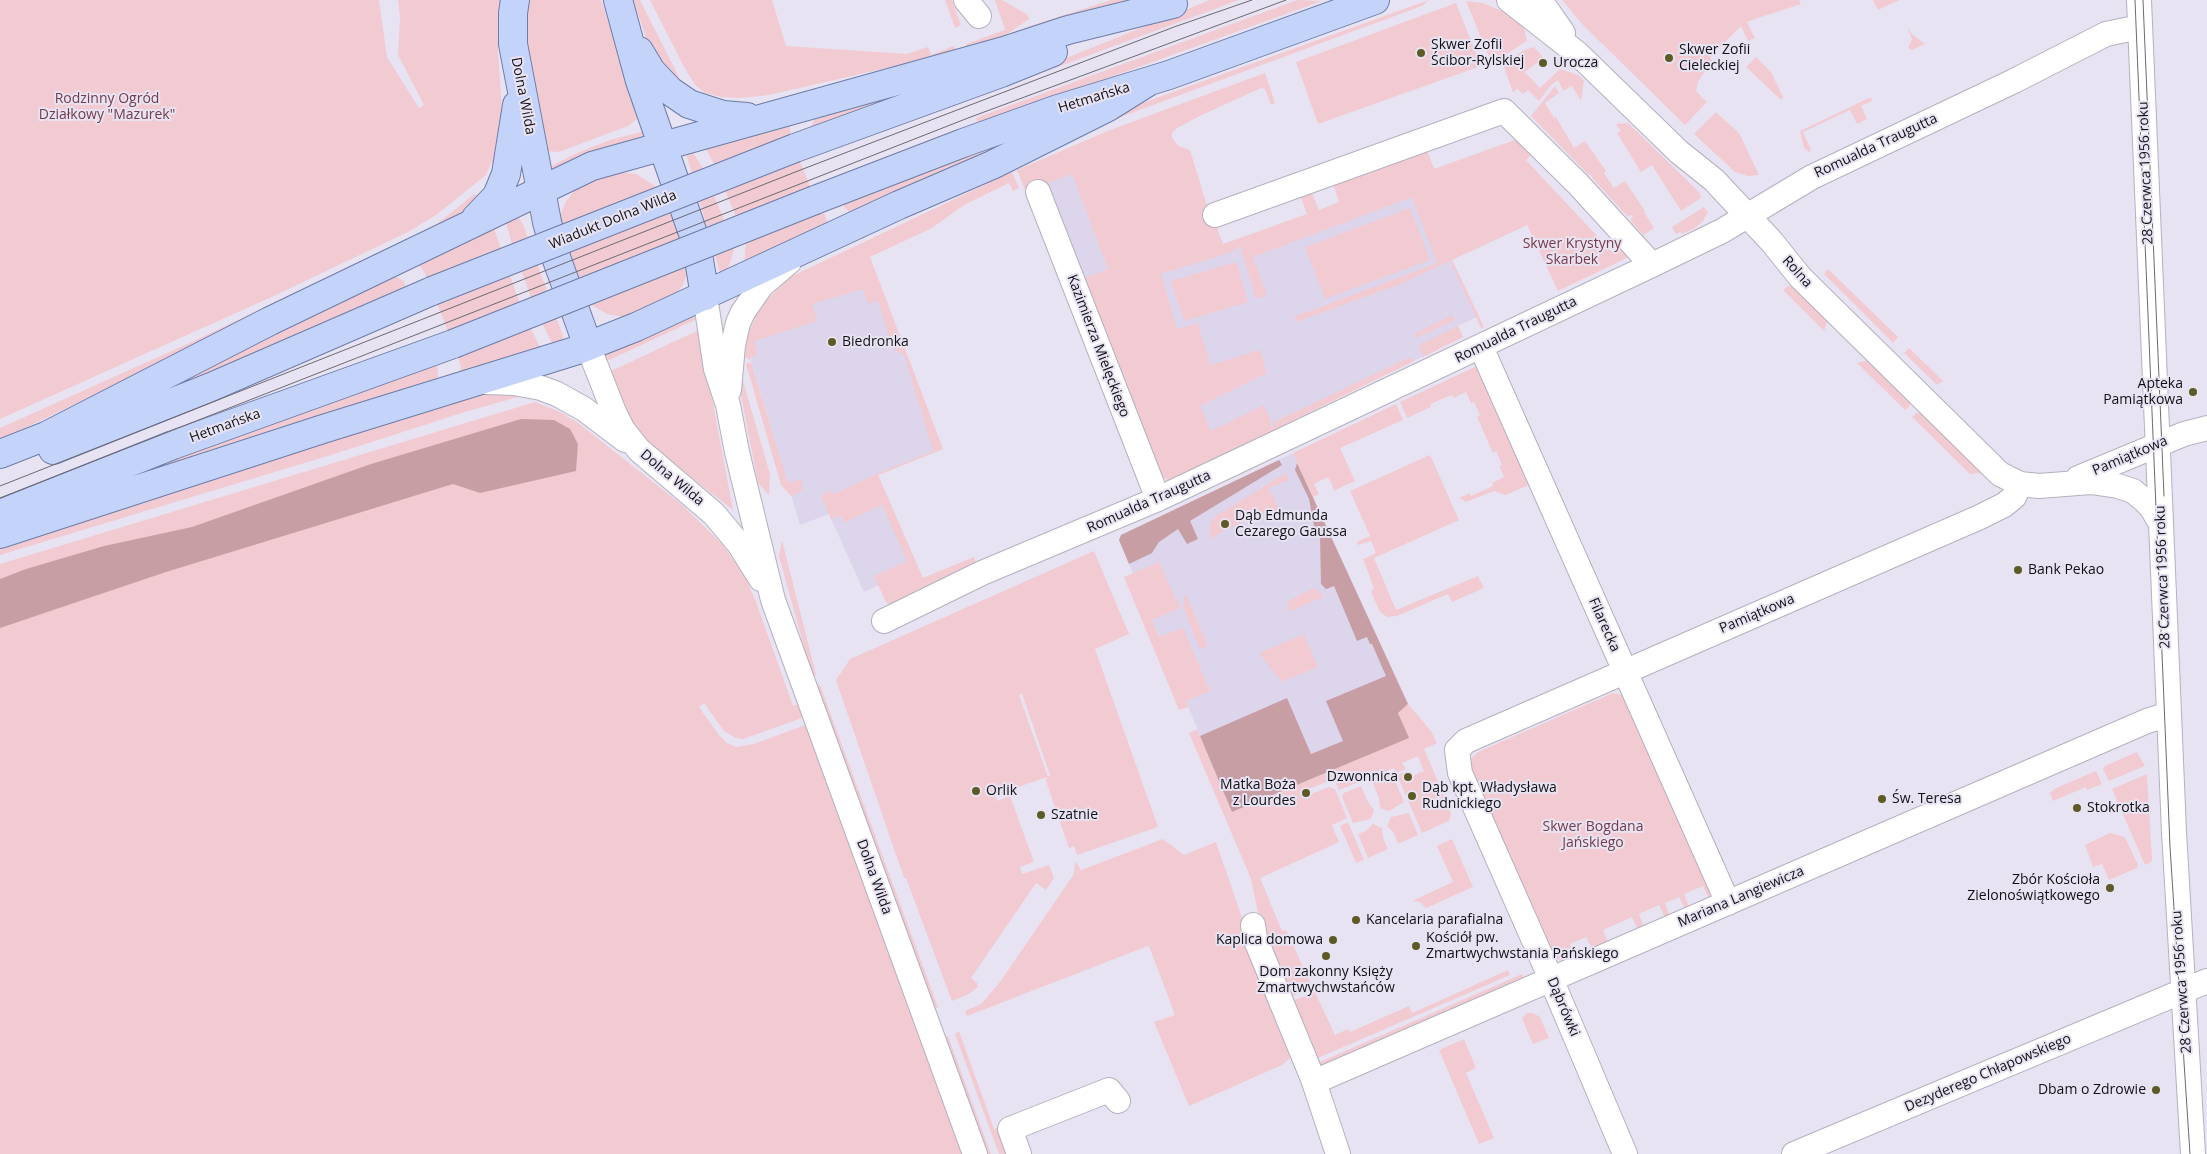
<!DOCTYPE html>
<html>
<head>
<meta charset="utf-8">
<style>
  body { margin:0 }
  canvas { display:block; background:#e8e3f2 }
</style>
</head>
<body>
<canvas width="2207" height="1154"></canvas>
<script>
const c = document.querySelector('canvas').getContext('2d');
c.lineJoin = 'round';
function paint(path, color) { c.fillStyle = color; c.fill(path, 'evenodd'); }
const poly = rows => new Path2D(rows.map(r => 'M' + r).join(''));
function strokePath(path, color, width, dash) { c.strokeStyle = color; c.lineWidth = width; c.lineCap = dash ? 'butt' : 'round'; c.setLineDash(dash || []); c.stroke(path); }
function drawText(font, color, halo, rows, align = 'center') {
  c.font = font + ' "Open Sans",sans-serif'; c.lineWidth = 4; c.setLineDash([]); c.textBaseline = 'middle'; c.strokeStyle = halo; c.fillStyle = color; for (const [text, x, y, turn = 0] of rows) {
    c.save(); c.translate(x, y); c.rotate((+turn || 0) * Math.PI / 180); c.textAlign = isNaN(turn) ? turn : align; if (halo) c.strokeText(text, 0, 0); c.fillText(text, 0, 0); c.restore();
  }
}
paint(poly([
  [1490,149,1527,225,1452,260,1479,316,1458,326,1463,337,1294,419,1168,467,1108,287],
  [1072,173,1108,269,1080,280,1043,185],
  [869,256,943,449,878,475,918,567,864,592,829,514,800,525,750,357,746,338,806,279],
  [1293,453,1408,704,1232,812,1119,540,1121,535]
]), '#dcd5eb');
paint(poly([
  [0,0,379,0,387,57,419,108,424,105,398,55,400,17,398,0,504,0,498,51,503,126,501,164,491,163,486,175,436,215,410,231,276,295,0,419],
  [525,0,601,0,641,116,628,126,559,152,544,151,522,17],
  [633,0,640,0,685,89,651,52],
  [650,0,772,0,786,46,907,54,928,47,931,55,954,46,956,52,769,95,741,98,722,97,705,93,695,85,683,65],
  [945,0,952,0,961,25,955,28],
  [995,0,1002,0,1028,15,1029,19,1000,39,967,48,966,44,1005,30],
  [1111,0,1149,0,1001,45,1027,27],
  [1210,0,1239,0,957,104,956,100,997,86],
  [1297,0,1322,1,978,125,976,118],
  [1429,0,1422,6,1107,122,1123,110],
  [1562,0,1799,0,1801,4,1749,21,1747,22,1755,38,1748,41,1741,26,1710,57,1712,60,1698,82,1696,91,1707,102,1685,125,1583,25],
  [1873,0,1899,0,1878,10],
  [1466,1,1483,3,1502,11,1524,28,1527,41,1497,60,1491,62],
  [1456,3,1481,66,1318,124,1296,62],
  [1907,27,1912,34,1925,44,1912,50,1908,48,1912,39],
  [1534,47,1542,56,1541,60,1525,72,1540,88,1560,69,1578,75,1584,81,1581,101,1572,86,1563,91,1558,80,1551,85,1539,101,1528,90,1523,94,1517,89,1513,93,1503,64,1524,50],
  [1756,57,1771,72,1783,97,1781,100,1746,67],
  [1265,73,1275,103,1271,105,1265,89,1261,88,1202,115,1177,128,1172,133,1172,137,1178,146,1190,150,1213,225,1217,228,1223,244,1307,214,1300,195,1311,191,1319,210,1339,202,1333,183,1427,150,1434,169,1523,137,1536,150,1526,160,1613,253,1623,243,1633,255,1558,291,1527,225,1452,260,1484,327,1481,328,1450,261,1401,284,1296,322,1294,317,1437,263,1412,197,1253,257,1267,295,1256,299,1240,246,1229,253,1161,274,1177,329,1198,323,1210,365,1260,350,1267,373,1200,406,1211,431,1264,405,1271,421,1269,422,1271,427,1274,426,1272,423,1410,357,1414,361,1172,480,1168,480,1163,477,1157,479,1080,280,1108,269,1072,174,1030,190,1042,234,1017,170,1110,130],
  [958,74,814,129,812,124,816,116],
  [1555,86,1559,93,1545,103,1554,118,1556,117,1574,148,1585,141,1606,171,1604,173,1614,188,1625,181,1645,211,1644,212,1654,228,1643,235,1630,220,1633,218,1631,215,1627,216,1593,179,1591,175,1589,175,1531,116],
  [1871,97,1872,101,1861,106,1867,119,1857,124,1850,110,1803,132,1811,150,1809,152,1804,148,1800,131],
  [1716,112,1739,133,1759,175,1748,176,1735,172,1694,134],
  [1628,123,1700,193,1701,198,1681,211,1652,165,1641,172,1617,133,1621,131,1616,124],
  [789,124,791,133,789,134,821,214,824,213,828,223,744,267,746,240,713,162,704,145],
  [646,131,649,140,549,176,547,168,579,152,613,139],
  [690,148,702,167,734,244,734,250,726,275,721,273,719,270,685,150],
  [986,148,987,153,850,213,844,207,843,200],
  [619,172,636,174,658,188,673,212,689,268,683,285,674,296,631,316,622,317,607,314,588,303,578,286,559,219,565,203,576,188,586,181],
  [1012,172,1019,188,1013,191,1009,183,964,205,932,228,870,257,943,449,878,475,923,578,974,557,978,567,892,609,885,600,874,576,907,561,882,505,844,523,841,515,831,519,821,496,830,491,835,494,878,473,933,451,904,355,892,348,878,301,868,304,863,289,812,304,817,321,754,341,758,355,750,357,750,360,745,357,747,337,755,318,767,300,790,277],
  [474,194,481,197,466,212,441,228,0,440,0,428,185,345,432,228],
  [1704,207,1708,212,1703,221,1695,228,1682,234,1681,232,1676,234,1672,227],
  [1410,208,1430,260,1325,299,1305,247],
  [515,216,518,217,523,224,563,336,562,342,554,347,535,309,513,247,505,220],
  [493,225,523,313,542,351,459,374,461,368,458,357,425,273,417,262],
  [1236,262,1248,302,1184,321,1171,281],
  [1828,269,1898,337,1893,343,1824,274],
  [395,276,404,281,406,291,227,368,59,435],
  [1788,286,1794,286,1828,319,1824,331,1783,290],
  [691,315,697,319,605,362,604,354],
  [1452,315,1455,320,1416,338,1414,334],
  [1458,326,1463,337,1423,357,1419,345],
  [699,330,733,510,646,442,635,431,609,372],
  [1909,348,1937,375,1943,381,1937,385,1904,353],
  [737,360,770,474,769,495,758,483,740,390],
  [1869,360,1910,400,1910,406,1905,410,1857,363],
  [434,362,438,368,438,381,336,416,80,493],
  [751,362,788,483,801,479,803,489,796,494,791,496,781,485,746,364],
  [1479,365,1529,476,1527,486,1505,495,1494,491,1466,502,1459,498,1470,493,1471,496,1493,486,1492,483,1504,477,1499,466,1502,465,1496,451,1493,453,1477,417,1480,415,1474,402,1471,403,1466,392,1454,398,1452,395,1430,404,1431,407,1407,418,1400,402],
  [479,392,532,393,465,412,331,455,0,555,0,542],
  [535,402,558,411,577,422,682,505,722,544,745,577,755,599,793,706,800,703,805,717,743,739,736,738,724,731,704,703,699,707,719,735,727,743,736,747,754,744,808,724,965,1154,0,1154,0,564],
  [1396,404,1403,420,1340,448,1355,481,1333,491,1333,487,1328,477,1314,484,1319,494,1313,497,1293,453],
  [1916,413,1923,413,1982,473,1970,474,1912,417],
  [1430,455,1459,520,1374,558,1396,610,1478,576,1484,588,1452,602,1448,594,1397,616,1387,617,1380,612,1371,592,1374,588,1363,559,1376,553,1371,541,1358,545,1357,542,1370,536,1350,491],
  [1286,473,1289,480,1269,488,1280,512,1274,515,1266,512,1223,531,1209,540,1210,524,1216,516],
  [782,540,816,675,812,676,779,556],
  [1094,551,1129,634,1095,649,1158,827,1077,855,1074,846,1069,848,1046,781,1047,777,995,795,997,801,1010,796,1034,862,1020,867,1022,874,1049,865,1054,878,1046,890,1036,883,971,978,977,983,978,987,967,995,952,1001,906,878,904,878,836,680,850,659],
  [1022,694,1050,775,1048,777,1019,695],
  [1159,562,1180,608,1152,620,1159,637,1183,628,1210,691,1186,701,1188,707,1179,710,1124,577],
  [1313,588,1320,592,1323,597,1289,612,1287,602],
  [1186,594,1208,646,1200,649,1183,607,1184,597],
  [1304,634,1318,667,1281,682,1279,676,1277,677,1259,653],
  [820,685,938,1007,934,1009,816,687],
  [1613,693,1623,695,1711,894,1709,899,1703,886,1684,894,1689,907,1685,909,1679,897,1665,903,1670,916,1665,918,1659,905,1639,914,1644,927,1638,930,1632,917,1603,930,1608,943,1592,949,1586,937,1570,944,1575,957,1563,960,1556,959,1551,954,1469,765,1471,759,1478,752],
  [1408,704,1431,731,1437,743,1424,749,1451,813,1449,821,1422,833,1397,775,1407,771,1409,779,1420,772,1424,772,1418,756,1402,763,1406,769,1396,773,1394,768,1339,790,1334,779,1304,791,1304,794,1306,796,1329,787,1335,789,1347,818,1332,825,1339,842,1260,878,1282,931,1286,930,1313,988,1292,996,1259,917,1251,879,1189,733,1197,729,1232,812,1408,738,1398,713],
  [2137,752,2145,766,2109,781,2103,769,2105,766],
  [2096,771,2102,784,2087,790,2086,787,2053,801,2050,793,2054,789],
  [1392,773,1404,802,1389,811,1380,808,1379,798,1372,781],
  [2147,774,2152,859,2151,862,2145,865,2112,789],
  [1361,786,1368,802,1374,810,1371,819,1353,823,1342,797,1344,793],
  [1409,813,1418,835,1398,844,1394,833,1387,826,1391,817],
  [1348,822,1364,860,1356,863,1340,826],
  [1373,824,1382,828,1383,838,1388,849,1368,858,1358,834,1366,831],
  [2110,833,2125,837,2138,865,2137,868,2109,880,2102,864,2093,867,2085,845],
  [1163,839,1184,855,1216,842,1290,1058,1282,1065,1189,1106,1154,1022,1175,1015,1149,946,1166,939,967,1016,965,1011,981,1004,1000,982,1074,874,1075,861,1081,870],
  [1452,839,1473,887,1426,908,1420,902,1412,901,1453,882,1437,846],
  [1508,970,1510,975,1318,1058,1294,1000,1315,992,1335,1035,1348,1029,1350,1032,1409,1006,1412,1013],
  [1522,974,1524,979,1321,1065,1320,1062],
  [1527,1013,1533,1013,1540,1017,1549,1038,1533,1044,1522,1018],
  [959,1031,994,1129,1003,1125,1015,1154,999,1154,955,1034],
  [948,1036,991,1154,987,1154,945,1037],
  [1464,1039,1476,1068,1466,1073,1494,1138,1479,1144,1439,1050]
]), '#f1cbd1');
paint(poly([
  [521,419,554,420,570,429,578,444,576,471,480,493,453,484,166,572,0,628,0,579,26,569,104,546,192,527,371,464],
  [1279,460,1282,465,1190,521,1198,539,1187,544,1178,529,1159,542,1152,553,1129,564,1119,540,1121,535],
  [1297,463,1408,704,1398,713,1409,738,1232,812,1200,736,1287,698,1311,754,1343,741,1326,701,1386,676,1372,644,1370,644,1367,637,1357,641,1334,586,1326,589,1321,584,1320,536,1316,536,1309,499,1295,470]
]), '#c89ea5');
const minor = poly([
  [966,0,979,16],
  [1509,0,1578,54,1679,152,1714,180,1772,242,1800,277,2000,474,2020,484,2039,486,2091,482,2118,486,2133,491,2144,500,2151,507,2161,524],
  [1540,0,1563,33],
  [2139,0,2174,832,2193,1154],
  [1038,192,1158,499],
  [1215,215,1504,111,1578,184,1652,265],
  [705,296,716,369,728,405,737,452,773,600,975,1154],
  [588,346,614,412,623,430,639,450,714,514,739,544,761,579],
  [1481,347,1728,903],
  [486,382,514,383,541,388,557,394,584,409,625,440],
  [729,390,733,345,738,323,743,312,761,286,789,262],
  [2078,478,2184,434,2207,428],
  [884,621,982,573,1158,499,1652,265,1722,231,1812,177,2014,81,2106,34,2140,27],
  [1253,925,1255,938,1313,1079,1338,1154],
  [1314,1082,2147,721,2169,714],
  [1019,1154,1010,1129,1109,1090,1118,1101],
  [1625,1154,1551,979,1460,773,1457,750,1466,741,1980,517,2004,505,2014,497,2020,484],
  [1794,1154,2207,981]
]);
const major = poly([
  [515,0,513,13,513,44,547,222,557,260,588,346],
  [618,0,640,81,696,242,705,296],
  [639,51,651,71,670,91,689,104,723,115,747,117],
  [795,148,1001,73,1053,52],
  [815,200,963,143,1055,110,1169,75,1375,0],
  [476,218,497,196,506,174,517,105],
  [53,450,211,387,432,291],
  [0,454,46,436,270,321,592,166,1004,51,1068,30,1173,4],
  [0,514,173,445,453,344],
  [0,534,323,429,578,350,636,327,899,205,992,165,1108,107,1148,82]
]);
strokePath(minor, '#b5b0bf', 26);
strokePath(major, '#6c7ca7', 30);
strokePath(minor, '#fff', 24);
strokePath(major, '#c4d3fa', 28);
strokePath(poly([
  [2135,0,2170,847,2190,1154],
  [2143,0,2164,496],
  [0,486,803,169,1174,27,1252,0],
  [0,498,968,118,1286,0]
]), '#6c6972', 1);
const majorBridge = poly([
  [432,291,795,148],
  [453,344,815,200]
]);
strokePath(majorBridge, '#6c7ca7', 30, []);
strokePath(majorBridge, '#c4d3fa', 28);
for (const [x, y, r, color] of [
  [1421,53,5,"#5d5a26"],
  [1669,58,5,"#5d5a26"],
  [1543,63,5,"#5d5a26"],
  [832,342,5,"#5d5a26"],
  [2193,392,5,"#5d5a26"],
  [1225,524,5,"#5d5a26"],
  [2018,570,5,"#5d5a26"],
  [1408,777,5,"#5d5a26"],
  [976,791,5,"#5d5a26"],
  [1306,793,5,"#5d5a26"],
  [1412,796,5,"#5d5a26"],
  [1882,799,5,"#5d5a26"],
  [2077,808,5,"#5d5a26"],
  [1041,815,5,"#5d5a26"],
  [2110,888,5,"#5d5a26"],
  [1356,920,5,"#5d5a26"],
  [1333,940,5,"#5d5a26"],
  [1416,946,5,"#5d5a26"],
  [1326,956,5,"#5d5a26"],
  [2156,1090,5,"#5d5a26"]
]) { const dot = new Path2D(); dot.arc(x, y, r, 0, 2 * Math.PI); c.fillStyle = color; c.fill(dot); strokePath(dot, '#e8e3f2', 2); }
drawText('14px', '#121015', '#e8e3f2', [
  ["Skwer Zofii",1431,45],
  ["Ścibor-Rylskiej",1431,61],
  ["Skwer Zofii",1679,50],
  ["Cieleckiej",1679,66],
  ["Urocza",1553,63],
  ["Biedronka",842,342],
  ["Apteka",2183,384,"right"],
  ["Pamiątkowa",2183,400,"right"],
  ["Dąb Edmunda",1235,516],
  ["Cezarego Gaussa",1235,532],
  ["Bank Pekao",2028,570],
  ["Dzwonnica",1398,777,"right"],
  ["Matka Boża",1296,785,"right"],
  ["z Lourdes",1296,801,"right"],
  ["Dąb kpt. Władysława",1422,788],
  ["Rudnickiego",1422,804],
  ["Orlik",986,791],
  ["Św. Teresa",1892,799],
  ["Stokrotka",2087,808],
  ["Szatnie",1051,815],
  ["Zbór Kościoła",2100,880,"right"],
  ["Zielonoświątkowego",2100,896,"right"],
  ["Kancelaria parafialna",1366,920],
  ["Kościół pw.",1426,938],
  ["Zmartwychwstania Pańskiego",1426,954],
  ["Kaplica domowa",1323,940,"right"],
  ["Dom zakonny Księży",1326,972,"center"],
  ["Zmartwychwstańców",1326,988,"center"],
  ["Dbam o Zdrowie",2146,1090,"right"]
], 'left');
drawText('14px', '#121015', '#e8e3f2', [
  ["Dolna Wilda",523,96,79],
  ["Hetmańska",1094,98,-17],
  ["Romualda Traugutta",1876,146,-25],
  ["28 Czerwca 1956 roku",2146,173,-92],
  ["Wiadukt Dolna Wilda",613,220,-22],
  ["Rolna",1797,272,48],
  ["Romualda Traugutta",1516,330,-26],
  ["Kazimierza Mielęckiego",1098,346,69],
  ["Hetmańska",225,426,-20],
  ["Pamiątkowa",2130,456,-23],
  ["Dolna Wilda",672,478,40],
  ["Romualda Traugutta",1149,502,-24],
  ["28 Czerwca 1956 roku",2163,577,-92],
  ["Pamiątkowa",1757,614,-23],
  ["Filarecka",1604,625,66],
  ["Dolna Wilda",874,877,70],
  ["Mariana Langiewicza",1741,897,-23],
  ["28 Czerwca 1956 roku",2182,982,-94],
  ["Dąbrówki",1563,1007,67],
  ["Dezyderego Chłapowskiego",1988,1073,-23]
]);
drawText('14px', '#753b48', '#e8e3f2', [
  ["Rodzinny Ogród",107,99],
  ["Działkowy \"Mazurek\"",107,115],
  ["Skwer Krystyny",1572,244],
  ["Skarbek",1572,260],
  ["Skwer Bogdana",1593,827],
  ["Jańskiego",1593,843]
]);
</script>
</body>
</html>
